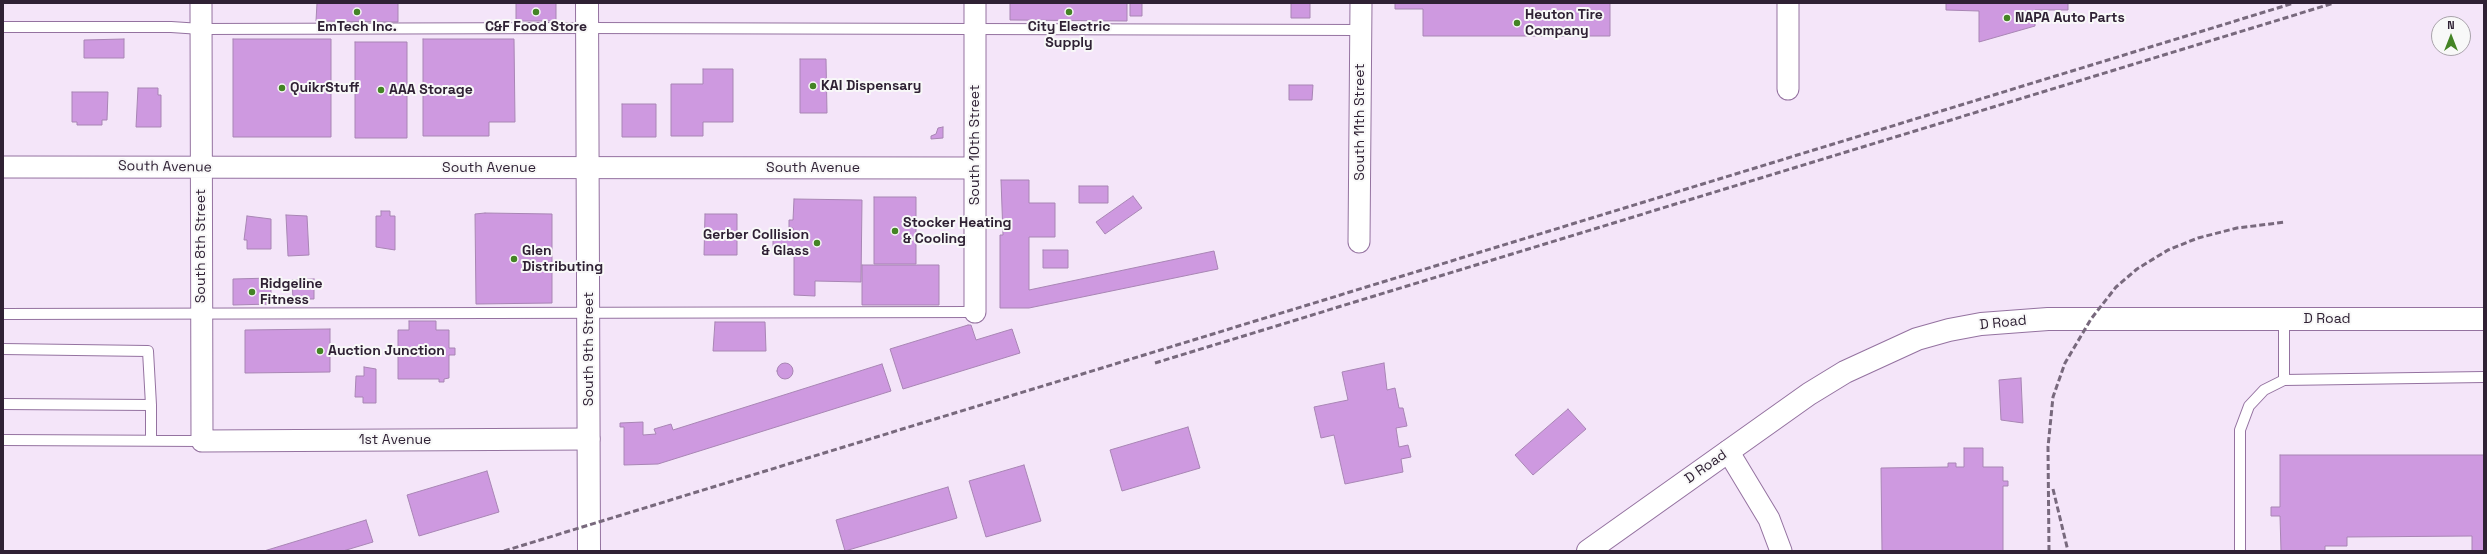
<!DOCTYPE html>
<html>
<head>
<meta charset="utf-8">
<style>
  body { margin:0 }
  #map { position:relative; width:2487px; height:554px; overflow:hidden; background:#f4e5f9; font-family:"Space Grotesk",sans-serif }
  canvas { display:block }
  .frame { position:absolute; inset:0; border:4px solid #2f2134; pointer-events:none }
  .north { position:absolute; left:2431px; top:16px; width:40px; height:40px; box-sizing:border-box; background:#f8f8f8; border:1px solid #a8a2aa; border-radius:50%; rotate:0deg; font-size:11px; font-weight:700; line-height:16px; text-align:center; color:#2f2134 }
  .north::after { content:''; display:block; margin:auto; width:14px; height:18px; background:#448425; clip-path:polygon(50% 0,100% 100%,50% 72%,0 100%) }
</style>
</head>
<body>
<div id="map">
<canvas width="2487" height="554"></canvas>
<div class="frame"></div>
<div class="north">N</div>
</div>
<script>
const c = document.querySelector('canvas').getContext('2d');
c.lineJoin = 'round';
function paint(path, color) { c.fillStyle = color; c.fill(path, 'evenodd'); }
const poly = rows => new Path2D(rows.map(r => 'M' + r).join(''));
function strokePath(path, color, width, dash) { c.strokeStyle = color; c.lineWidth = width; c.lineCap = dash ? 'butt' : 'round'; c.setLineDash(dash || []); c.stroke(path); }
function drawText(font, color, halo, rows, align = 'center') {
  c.font = font + ' "Space Grotesk",sans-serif'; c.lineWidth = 4; c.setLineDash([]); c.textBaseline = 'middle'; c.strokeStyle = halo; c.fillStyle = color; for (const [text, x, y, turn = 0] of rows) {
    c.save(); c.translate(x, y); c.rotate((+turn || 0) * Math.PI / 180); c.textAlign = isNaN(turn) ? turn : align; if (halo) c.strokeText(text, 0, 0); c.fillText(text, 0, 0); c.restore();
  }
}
const building = poly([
  [317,3,398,3,398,22,316,21,317,3],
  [516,3,556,3,556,21,516,21,516,3],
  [1010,3,1127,3,1127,21,1010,20,1010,3],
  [1130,3,1142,3,1142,16,1130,16,1130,3],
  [1291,3,1310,3,1310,18,1291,18,1291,3],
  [1395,3,1610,3,1610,36,1423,36,1423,9,1395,9,1395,3],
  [1946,3,2068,3,2068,10,2035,10,2035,26,1979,42,1979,11,1946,10,1946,3],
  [124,39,124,58,84,58,84,40,124,39],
  [233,39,331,39,331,137,233,137,233,39],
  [423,39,514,39,515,122,489,122,489,136,423,136,423,39],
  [355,42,407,42,407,138,355,138,355,42],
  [800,59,826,59,827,113,800,113,800,59],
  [703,69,733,69,733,122,703,122,703,136,671,136,671,84,703,84,703,69],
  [1289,85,1313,85,1312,100,1289,100,1289,85],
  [138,88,158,88,158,95,161,95,161,127,136,127,138,88],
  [72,92,108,92,107,120,102,120,102,125,77,125,77,122,72,122,72,92],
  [622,104,656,104,656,137,622,137,622,104],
  [943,127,943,138,931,139,931,136,936,134,938,128,943,127],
  [1001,180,1029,180,1029,203,1055,203,1055,237,1029,237,1029,290,1214,251,1218,269,1029,308,1000,308,1000,235,1003,235,1001,180],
  [1079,186,1108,186,1108,203,1079,203,1079,186],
  [1133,196,1142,208,1105,234,1096,222,1133,196],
  [874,197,916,197,916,264,874,264,874,197],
  [794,199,862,200,861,282,815,281,815,296,794,295,794,253,773,253,773,232,793,232,793,228,789,228,789,220,793,220,794,199],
  [381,211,390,211,390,216,395,216,395,250,376,247,376,216,381,216,381,211],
  [485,213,552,214,552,303,476,304,475,214,485,213],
  [705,214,737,214,737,255,704,255,705,214],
  [286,215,307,216,309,255,288,256,286,215],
  [247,216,271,219,271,249,247,249,247,240,244,240,247,216],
  [1043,250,1068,250,1068,268,1043,268,1043,250],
  [862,265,939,265,939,305,862,305,862,265],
  [271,278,271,304,233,305,233,279,271,278],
  [314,279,314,299,293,299,292,280,314,279],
  [409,321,436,321,436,330,449,330,449,348,455,348,455,355,449,355,449,378,444,379,444,382,439,382,439,379,398,379,398,330,409,330,409,321],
  [715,322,765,322,766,351,713,351,715,322],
  [968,325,971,325,976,340,1012,329,1020,353,903,389,890,349,968,325],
  [330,329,330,372,245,373,245,330,330,329],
  [1384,363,1387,390,1395,388,1399,408,1403,408,1407,426,1396,428,1399,447,1408,445,1411,457,1401,459,1403,472,1345,484,1334,435,1321,438,1314,407,1348,400,1342,372,1384,363],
  '777 371a8 8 0 1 1 16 0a8 8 0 1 1-16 0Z',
  [882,364,891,391,658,464,624,465,624,427,620,427,620,423,643,422,643,435,656,434,654,429,671,424,673,430,882,364],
  [364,367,376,369,376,403,363,403,363,397,355,397,356,376,364,376,364,367],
  [2021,378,2023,423,2001,420,1999,380,2021,378],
  [1568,409,1586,429,1533,475,1515,455,1568,409],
  [1188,427,1200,468,1122,491,1110,450,1188,427],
  [1964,448,1983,448,1983,467,2003,467,2003,481,2008,481,2008,486,2003,486,2003,551,1882,551,1881,468,1948,467,1948,463,1956,463,1956,467,1964,467,1964,448],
  [2280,455,2484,455,2484,551,2472,551,2472,536,2347,537,2347,546,2325,546,2325,551,2281,551,2280,516,2271,516,2271,507,2280,507,2280,455],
  [1024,465,1041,521,986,537,969,481,1024,465],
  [487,471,499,512,419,536,407,495,487,471],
  [948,487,957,518,845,551,836,520,948,487],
  [366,520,373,542,343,551,264,551,366,520]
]);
paint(building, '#ce99e0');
strokePath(building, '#a885b4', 1);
const lane = poly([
  [3,27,171,27,201,29,587,28,1360,30],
  [3,314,975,312],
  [2284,319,2284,380],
  [3,349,148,351,151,405,3,404],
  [151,405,151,440],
  [3,440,202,441],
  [2240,551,2240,430,2249,406,2264,390,2284,380,2484,377]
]);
const street = poly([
  [201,3,202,441,589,439],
  [975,3,975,312],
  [1788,89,1788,3],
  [3,167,975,168],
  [1359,242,1361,3],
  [1728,451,1769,519,1781,551]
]);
const secondary = poly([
  [587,3,589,551],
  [1588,551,1809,394,1845,372,1917,339,1949,330,1981,324,2048,319,2484,319]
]);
strokePath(lane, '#9472a0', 12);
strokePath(street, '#9472a0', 23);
strokePath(secondary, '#9472a0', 24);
strokePath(lane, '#fff', 10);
strokePath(street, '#fff', 21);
strokePath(secondary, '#fff', 22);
strokePath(poly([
  [1155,363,2334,3],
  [2053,489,2068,551],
  [504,551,2294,3],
  [2049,551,2048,447,2053,397,2065,363,2091,319,2116,287,2137,269,2168,250,2198,238,2237,228,2286,222]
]), '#78697d', 3, [6, 3]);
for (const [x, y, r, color] of [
  [357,12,4,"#448425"],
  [536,12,4,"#448425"],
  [1069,12,4,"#448425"],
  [2007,18,4,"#448425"],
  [1517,23,4,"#448425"],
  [813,86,4,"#448425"],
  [282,88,4,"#448425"],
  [381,90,4,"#448425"],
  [895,231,4,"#448425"],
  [817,243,4,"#448425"],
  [514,259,4,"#448425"],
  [252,292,4,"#448425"],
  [320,351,4,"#448425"]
]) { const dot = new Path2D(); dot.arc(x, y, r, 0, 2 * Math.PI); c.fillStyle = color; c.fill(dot); strokePath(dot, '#f8f8f8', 1.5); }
drawText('bold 14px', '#2f2134', '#f8f8f8', [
  ["Heuton Tire",1525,15],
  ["Company",1525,31],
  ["NAPA Auto Parts",2015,18],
  ["EmTech Inc.",357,27,"center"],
  ["C&F Food Store",536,27,"center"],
  ["City Electric",1069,27,"center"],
  ["Supply",1069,43,"center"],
  ["KAI Dispensary",821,86],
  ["QuikrStuff",290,88],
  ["AAA Storage",389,90],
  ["Stocker Heating",903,223],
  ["& Cooling",903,239],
  ["Gerber Collision",809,235,"right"],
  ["& Glass",809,251,"right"],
  ["Glen",522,251],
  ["Distributing",522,267],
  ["Ridgeline",260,284],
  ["Fitness",260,300],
  ["Auction Junction",328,351]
], 'left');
drawText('14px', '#2f2134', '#f8f8f8', [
  ["South 11th Street",1360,122,-90],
  ["South 10th Street",975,145,-90],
  ["South Avenue",165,167,1],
  ["South Avenue",489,168],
  ["South Avenue",813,168],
  ["South 8th Street",201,246,-90],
  ["D Road",2327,319],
  ["D Road",2003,323,-6],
  ["South 9th Street",589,349,-90],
  ["1st Avenue",395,440],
  ["D Road",1706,467,-35]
]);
</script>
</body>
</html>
